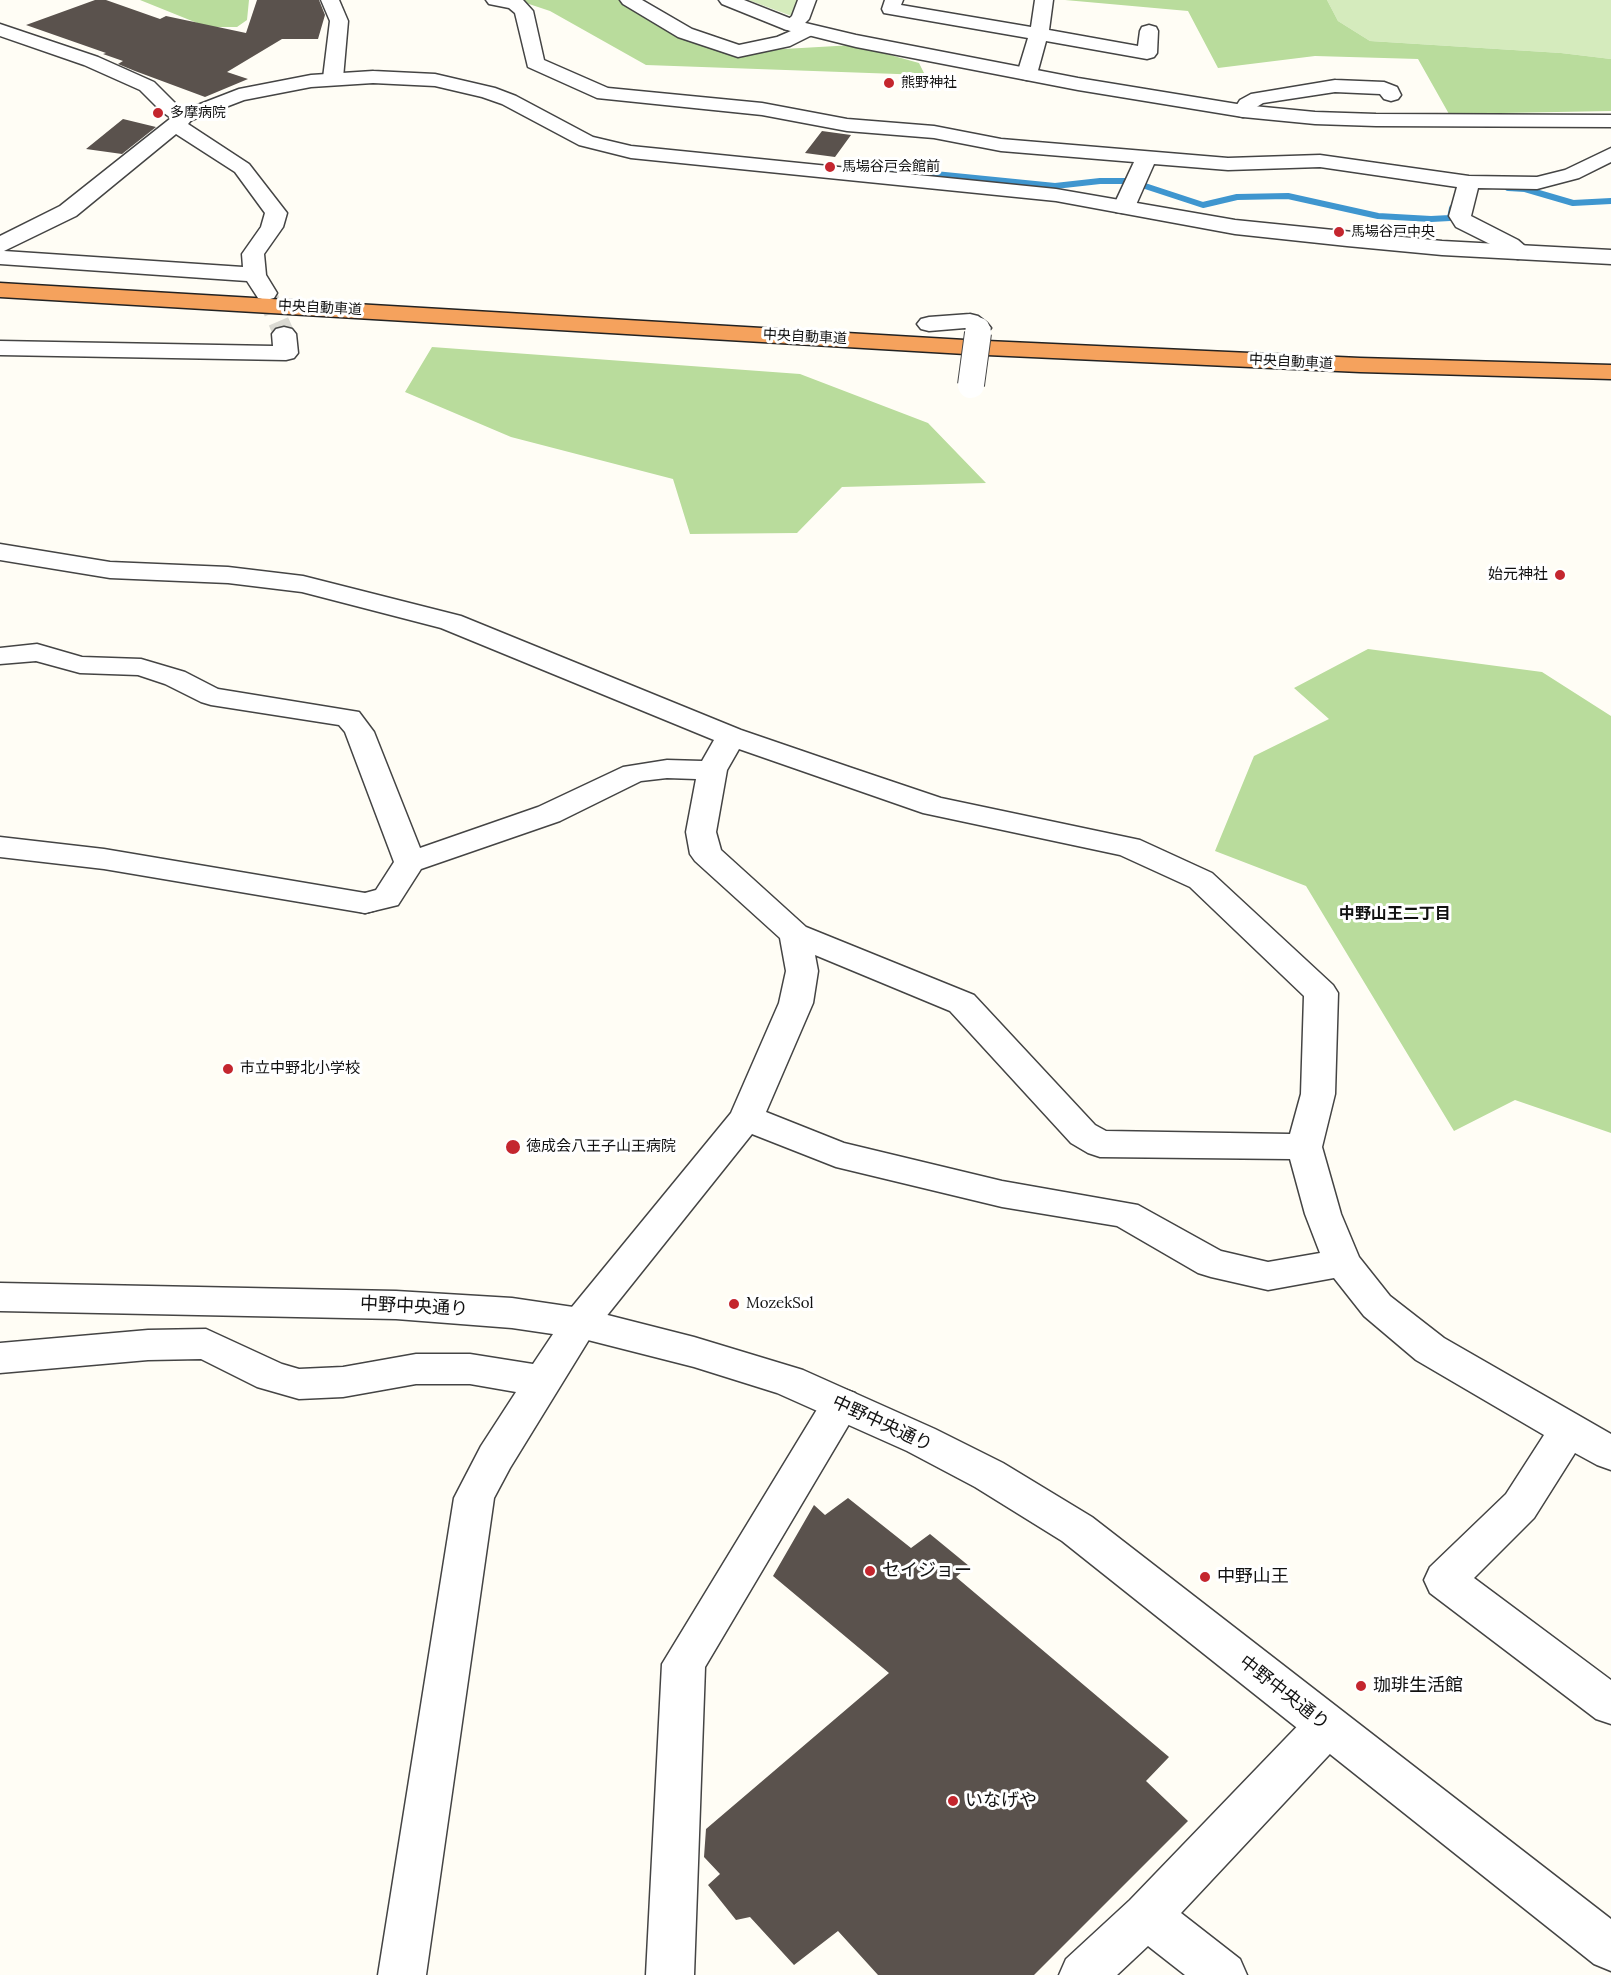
<!DOCTYPE html>
<html>
<head>
<meta charset="utf-8">
<style>
  body { margin:0 }
  canvas { display:block; background:#fffdf5 }
</style>
</head>
<body>
<canvas width="1611" height="1975"></canvas>
<script>
const c = document.querySelector('canvas').getContext('2d');
c.lineJoin = 'round';
function paint(path, color) { c.fillStyle = color; c.fill(path, 'evenodd'); }
const poly = rows => new Path2D(rows.map(r => 'M' + r).join(''));
function strokePath(path, color, width, dash) { c.strokeStyle = color; c.lineWidth = width; c.lineCap = dash ? 'butt' : 'round'; c.setLineDash(dash || []); c.stroke(path); }
function drawText(font, color, halo, rows, align = 'center') {
  c.font = font + ' Lora,"Noto Sans JP",serif'; c.lineWidth = 6; c.setLineDash([]); c.textBaseline = 'middle'; c.strokeStyle = halo; c.fillStyle = color; for (const [text, x, y, turn = 0] of rows) {
    c.save(); c.translate(x, y); c.rotate((+turn || 0) * Math.PI / 180); c.textAlign = isNaN(turn) ? turn : align; if (halo) c.strokeText(text, 0, 0); c.fillText(text, 0, 0); c.restore();
  }
}
paint(poly([
  [748,0,807,0,800,19],
  [1327,0,1611,0,1611,59,1561,53,1370,41,1338,21]
]), '#d5ebbd');
paint(poly([
  [140,0,249,0,247,20,237,27,207,27],
  [517,0,631,0,731,52,854,45,919,63,925,75,646,65,550,11],
  [1065,0,1327,0,1338,21,1370,41,1561,53,1611,59,1611,111,1449,114,1418,59,1315,56,1218,68,1188,11],
  [432,347,800,374,928,423,986,483,842,487,797,533,690,534,673,479,511,437,405,392],
  [1368,649,1542,672,1611,716,1611,1133,1515,1100,1454,1131,1306,886,1215,851,1254,756,1329,719,1294,688]
]), '#b9dc9c');
strokePath(poly([
  [845,165,1055,186,1100,181,1127,181],
  [1142,185,1203,205,1237,197,1288,196,1378,216,1431,219,1450,218,1452,208],
  [1508,188,1525,189,1573,203,1611,201]
]), '#3f96cf', 6);
paint(poly([
  [95,0,106,0,160,19,166,16,246,33,257,0,319,0,325,15,318,39,282,39,227,72,248,79,205,97,135,71,118,64,123,61,103,54,106,53,26,25],
  [123,119,156,127,122,154,86,149],
  [822,131,851,135,835,157,805,153],
  [848,1498,911,1548,930,1534,969,1566,956,1577,1169,1757,1146,1781,1188,1821,1034,1975,878,1975,838,1931,794,1965,750,1917,736,1920,708,1885,720,1874,704,1857,706,1829,889,1673,773,1576,814,1505,825,1515]
]), '#5a524d');
strokePath(poly([
  [266,293,284,334]
]), '#dbdad3', 21, [21, 10]);
const minor = poly([
  [321,0,339,0,348,21,343,78,340,82,333,84,326,82,323,78,330,21,321,0],
  [486,0,523,0,533,11,544,60,608,88,762,103,847,119,934,126,1001,139,1228,158,1320,155,1469,176,1537,177,1565,170,1611,148,1611,162,1579,178,1537,189,1478,188,1471,216,1518,240,1526,247,1529,252,1526,257,1518,259,1510,257,1502,250,1456,227,1449,216,1457,187,1320,167,1228,170,1154,164,1135,207,1132,212,1124,213,1116,212,1113,207,1134,162,1001,151,934,138,847,131,762,115,597,98,528,67,515,13,509,8,489,4,486,0],
  [620,0,642,0,692,29,739,45,777,37,791,31,784,29,782,25,792,16,798,0,816,0,809,19,803,25,814,26,816,30,814,34,790,46,738,57,678,37,623,4,620,0],
  [885,0,903,0,901,5,1031,27,1035,0,1053,0,1049,30,1138,46,1140,31,1142,27,1149,25,1156,27,1158,31,1157,53,1154,57,1147,59,1046,41,1037,74,1034,78,1027,80,1020,78,1017,74,1028,38,884,13,882,9,885,0],
  [0,24,98,57,154,82,175,103,191,113,194,117,188,124,249,164,287,213,283,227,264,254,266,275,277,293,274,298,266,300,258,298,247,281,0,264,0,236,60,206,171,118,161,111,140,90,84,65,0,36,0,24],
  [176,134,235,172,265,213,261,227,242,254,243,267,4,251,76,216,176,134],
  [1335,80,1384,82,1397,87,1401,95,1398,99,1391,101,1384,99,1380,94,1335,92,1263,103,1255,108,1250,115,1243,117,1236,115,1233,111,1240,100,1251,94,1335,80],
  [970,314,978,316,987,323,991,328,987,333,979,335,965,328,929,331,921,329,917,324,921,319,929,317,970,314],
  [284,327,292,329,296,334,298,353,294,358,286,360,0,355,0,341,273,346,272,334,276,329,284,327],
  [0,544,110,562,228,567,303,576,461,616,741,730,849,767,941,798,1140,840,1212,873,1333,985,1338,993,1335,1094,1322,1147,1341,1214,1359,1257,1390,1296,1444,1338,1611,1434,1611,1470,1597,1465,1575,1453,1534,1518,1474,1578,1611,1680,1611,1724,1596,1719,1430,1593,1424,1580,1430,1567,1506,1494,1544,1435,1416,1360,1364,1316,1334,1278,1268,1290,1211,1277,1198,1273,1117,1226,1002,1207,836,1167,752,1134,593,1333,510,1468,494,1498,426,1975,378,1975,454,1498,481,1446,516,1392,470,1384,416,1384,343,1397,299,1399,257,1387,201,1359,148,1360,0,1373,0,1343,148,1330,206,1329,282,1364,299,1369,343,1367,416,1354,470,1354,533,1364,567,1313,731,1113,779,1003,786,971,780,938,695,861,690,854,686,832,696,779,667,778,641,781,560,821,421,869,398,905,365,913,354,910,349,903,354,896,376,890,394,862,345,732,339,725,211,705,201,702,165,684,138,675,80,673,36,661,0,664,0,648,37,644,82,657,141,659,185,672,218,689,359,712,374,732,420,848,538,807,623,767,667,760,702,761,714,740,441,628,302,592,228,583,110,578,0,560,0,544],
  [739,749,923,813,1120,855,1190,887,1304,996,1301,1094,1290,1134,1106,1131,1095,1125,974,995,806,927,721,850,716,832,727,770,739,749],
  [815,955,950,1011,1071,1143,1088,1153,1100,1157,1290,1159,1305,1214,1320,1253,1268,1262,1221,1251,1138,1205,1002,1181,844,1143,766,1112,813,1003,818,971,815,955],
  [841,1388,855,1393,861,1404,705,1667,694,1975,646,1975,662,1664,827,1393,841,1388],
  [1327,1706,1343,1712,1349,1726,1343,1740,1181,1913,1240,1959,1247,1975,1185,1975,1148,1946,1117,1975,1059,1975,1066,1959,1130,1900,1311,1712,1327,1706]
]);
const tertiary = poly([
  [719,0,744,0,797,21,856,35,1078,78,1243,105,1315,112,1376,114,1611,115,1611,127,1376,126,1315,124,1243,117,1078,90,856,47,784,29,722,4,719,0],
  [373,71,435,74,495,88,516,96,593,137,631,146,1056,189,1235,220,1442,241,1611,250,1611,264,1442,255,1347,246,1235,234,1056,201,631,158,579,145,502,104,482,97,435,86,373,83,311,87,244,100,184,123,177,121,174,117,177,113,239,89,311,75,373,71],
  [0,837,104,849,365,893,376,896,381,903,376,910,365,913,104,869,0,857,0,837],
  [0,1283,396,1291,512,1298,580,1308,694,1337,803,1370,935,1429,1003,1463,1092,1517,1611,1919,1611,1971,1594,1964,1062,1541,975,1487,907,1451,777,1393,694,1367,580,1338,512,1328,396,1319,0,1311,0,1283]
]);
const motorway = poly([
  [0,283,965,340,1360,358,1611,365,1611,379,1360,372,965,354,0,297,0,283]
]);
strokePath(minor, '#444', 3);
strokePath(tertiary, '#444', 3);
strokePath(motorway, '#222', 3);
paint(minor, '#fff');
paint(tertiary, '#fff');
paint(motorway, '#f5a25d');
const minorBridgeFar1 = poly([
  [978,334,979,328]
]);
const minorBridge = poly([
  [971,385,978,333]
]);
strokePath(minorBridgeFar1, '#444', 23, []);
strokePath(minorBridge, '#444', 28, []);
strokePath(minorBridgeFar1, '#fff', 21);
strokePath(minorBridge, '#fff', 26);
for (const [x, y, r, color] of [
  [889,83,6,"#c4262e"],
  [158,113,6,"#c4262e"],
  [830,167,6,"#c4262e"],
  [1339,232,6,"#c4262e"],
  [1560,575,6,"#c4262e"],
  [228,1069,6,"#c4262e"],
  [513,1147,8,"#c4262e"],
  [734,1304,6,"#c4262e"],
  [870,1571,6,"#c4262e"],
  [1205,1577,6,"#c4262e"],
  [1361,1686,6,"#c4262e"],
  [953,1801,6,"#c4262e"]
]) { const dot = new Path2D(); dot.arc(x, y, r, 0, 2 * Math.PI); c.fillStyle = color; c.fill(dot); strokePath(dot, '#fff', 2); }
drawText('14px', '#111', '#fff', [
  ["熊野神社",901,83],
  ["多摩病院",170,113],
  ["馬場谷戸会館前",842,167],
  ["馬場谷戸中央",1351,232]
], 'left');
drawText('14px', '#111', '#fff', [
  ["中央自動車道",320,308,3],
  ["中央自動車道",805,337,3],
  ["中央自動車道",1291,362,3]
]);
drawText('15px', '#111', '#fff', [
  ["始元神社",1548,575,"right"],
  ["市立中野北小学校",240,1069],
  ["徳成会八王子山王病院",526,1147],
  ["MozekSol",746,1304]
], 'left');
drawText('bold 16px', '#111', '#fff', [
  ["中野山王二丁目",1395,914]
]);
drawText('18px', '#111', '#fff', [
  ["中野中央通り",414,1307,3],
  ["中野中央通り",882,1424,25],
  ["中野中央通り",1284,1693,38]
]);
drawText('18px', '#111', '#fff', [
  ["セイジョー",882,1571],
  ["中野山王",1217,1577],
  ["珈琲生活館",1373,1686],
  ["いなげや",965,1801]
], 'left');
</script>
</body>
</html>
